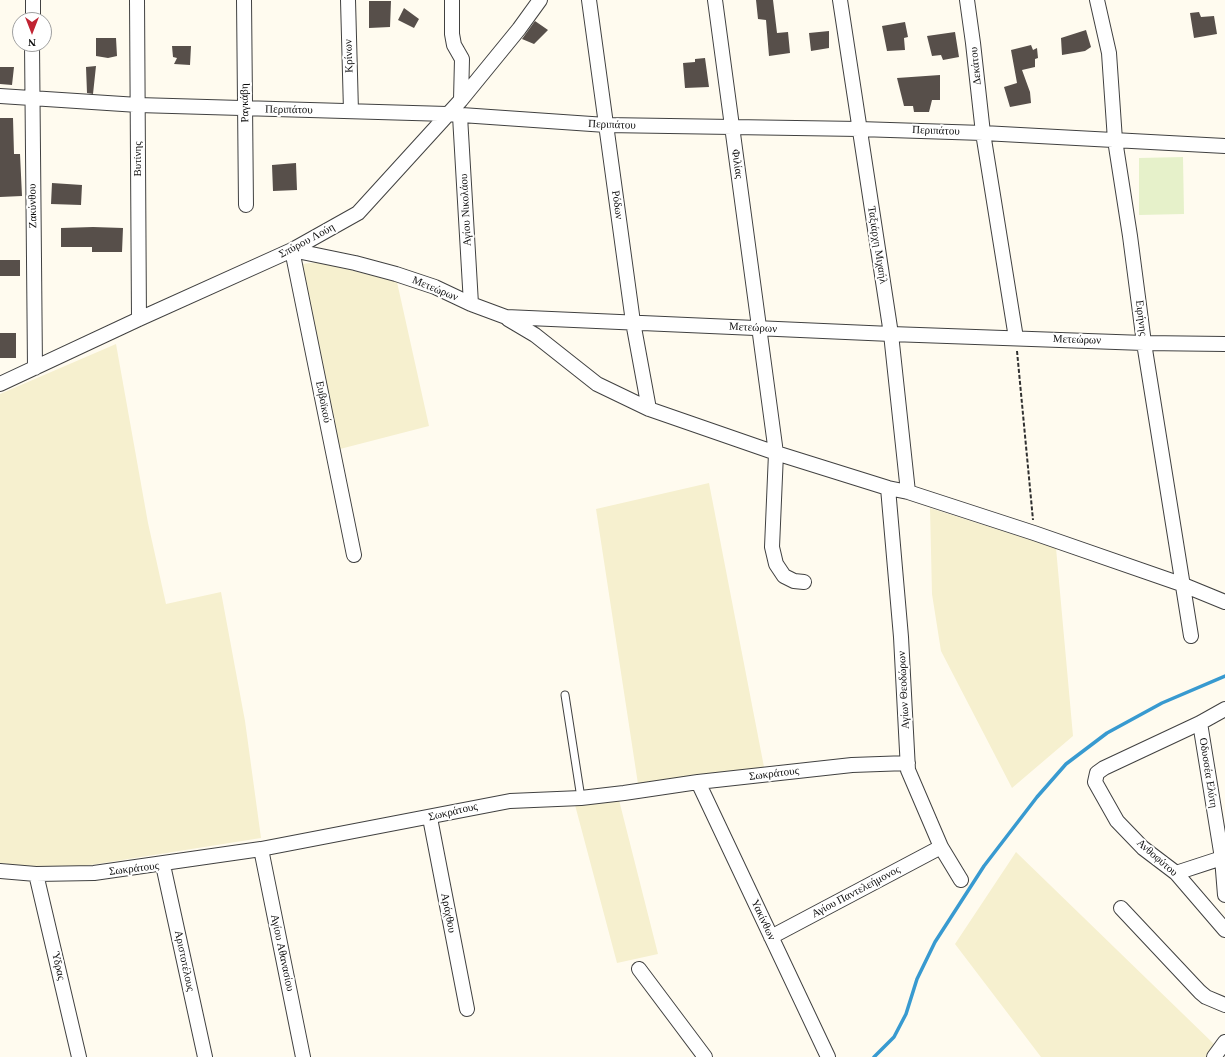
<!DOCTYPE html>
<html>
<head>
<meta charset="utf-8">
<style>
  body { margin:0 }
  #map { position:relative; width:1225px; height:1057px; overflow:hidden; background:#fffbef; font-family:Georgia,serif }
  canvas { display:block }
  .north { position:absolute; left:12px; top:12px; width:40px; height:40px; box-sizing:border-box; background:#fff; border:1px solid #9f9f9f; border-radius:50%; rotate:180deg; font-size:11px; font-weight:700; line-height:16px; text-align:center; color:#0e0e0e }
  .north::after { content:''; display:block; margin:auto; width:14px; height:18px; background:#c12332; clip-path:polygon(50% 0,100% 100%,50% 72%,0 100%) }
</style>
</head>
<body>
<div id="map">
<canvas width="1225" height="1057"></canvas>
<div class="north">N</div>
</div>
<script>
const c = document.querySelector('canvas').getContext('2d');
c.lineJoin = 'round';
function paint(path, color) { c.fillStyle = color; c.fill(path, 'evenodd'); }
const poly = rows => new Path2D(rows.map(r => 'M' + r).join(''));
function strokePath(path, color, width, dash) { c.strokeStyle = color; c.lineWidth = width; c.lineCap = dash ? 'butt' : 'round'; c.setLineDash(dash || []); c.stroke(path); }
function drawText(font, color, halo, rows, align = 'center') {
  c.font = font + ' Georgia,serif'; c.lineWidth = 4; c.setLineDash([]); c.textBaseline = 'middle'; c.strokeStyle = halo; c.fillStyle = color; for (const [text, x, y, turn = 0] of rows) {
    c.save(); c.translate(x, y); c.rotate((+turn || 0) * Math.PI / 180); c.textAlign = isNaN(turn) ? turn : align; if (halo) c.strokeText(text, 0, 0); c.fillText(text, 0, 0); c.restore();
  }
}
paint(poly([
  [319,262,397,282,429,426,340,449,302,264],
  [116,344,148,523,166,604,221,592,245,721,261,838,78,867,25,866,0,863,0,394],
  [709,483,764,767,638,784,596,509],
  [930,508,1056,548,1073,736,1012,788,941,651,932,594],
  [619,800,658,954,617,963,575,805],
  [1016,852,1216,1046,1207,1057,1041,1057,955,944]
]), '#f6f0cf');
paint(poly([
  [1183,157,1184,214,1139,215,1139,158]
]), '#e6f1ca');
strokePath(poly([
  [874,1057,894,1037,906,1014,917,979,935,942,984,866,1037,797,1066,764,1107,733,1162,703,1225,676]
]), '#389ad0', 3.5);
paint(poly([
  [756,0,773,0,777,33,788,32,790,53,769,56,766,20,758,19],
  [369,1,391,1,390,27,369,28],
  [404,8,419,19,414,28,398,20],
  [1199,12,1201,17,1214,16,1217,34,1194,38,1190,13],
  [535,21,548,30,534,44,522,39],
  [905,22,908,37,904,38,905,50,887,51,882,26],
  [1086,30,1091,47,1085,51,1062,55,1061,38],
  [829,31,829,48,811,51,809,33],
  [955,32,959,57,943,60,941,55,932,56,927,36],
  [96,38,116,38,117,56,108,58,96,56],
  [1031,45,1033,50,1037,48,1038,58,1035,59,1035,67,1022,70,1030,92,1031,103,1010,107,1004,87,1017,83,1011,50],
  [172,46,191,46,190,65,174,64,177,58,173,57],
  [705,58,709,87,685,88,683,63,695,62,695,59],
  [96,66,93,94,87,93,86,67],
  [0,67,14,67,12,85,0,84],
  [940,75,940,100,932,100,929,112,914,112,913,106,904,106,897,78],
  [0,118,13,118,14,154,20,154,22,196,0,197],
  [296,163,297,190,273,191,272,165],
  [52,183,82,185,81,205,51,204],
  [93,227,123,228,122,252,92,252,92,247,61,247,61,228],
  [0,260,20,260,20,276,0,276],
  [0,333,16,333,16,358,0,358]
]), '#574f4a');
const service = poly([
  [565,695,581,798]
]);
const minor = poly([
  [137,0,139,319],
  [244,0,246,205],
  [348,0,351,111],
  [452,0,452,34,454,45,462,59,461,100],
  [589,0,633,322,649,409],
  [715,0,776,453,772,547,776,564,784,576,794,581,804,582],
  [840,0,891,334,908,492],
  [967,0,973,43,983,133,1016,338],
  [1097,0,1109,53,1115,140,1130,236,1144,343,1191,636],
  [33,20,33,0],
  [32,44,35,368],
  [0,96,138,105,447,114,606,125,859,129,983,133,1225,146],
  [460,116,471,304],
  [292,250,355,263,396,274,435,287,471,304,506,317,891,334,1144,343,1225,344],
  [292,250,354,555],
  [508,319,535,335,597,384,649,409,776,453,888,488,908,492,1034,533,1181,584,1225,602],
  [0,384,139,319,292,250,358,213,461,100,519,29,540,0],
  [888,488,901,637,908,770,941,847,961,880],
  [1225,709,1200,723,1104,768,1097,773,1095,782,1117,821,1143,848,1176,873,1225,930],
  [1200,723,1222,858,1225,895],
  [698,782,828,1057],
  [430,818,467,1009],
  [261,849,303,1057],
  [163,865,205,1057],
  [0,871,36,874,94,873,261,849,510,801,581,798,624,793,698,782,852,765,908,763],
  [1176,873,1225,857],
  [36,874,79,1057],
  [1121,908,1200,992,1206,997,1225,1005],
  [771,937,941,847],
  [639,969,705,1057],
  [1214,1057,1225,1042]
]);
strokePath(service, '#414141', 9);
strokePath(minor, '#414141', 16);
strokePath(poly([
  [1017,351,1033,520]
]), '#303030', 2, [4, 2]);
strokePath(service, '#fff', 7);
strokePath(minor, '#fff', 14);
drawText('11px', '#0e0e0e', '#fff', [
  ["Κρίνων",349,56,-92],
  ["Δεκάτου",976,66,-96],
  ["Ραγκάβη",245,103,-91],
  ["Περιπάτου",289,110,1],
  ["Περιπάτου",612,125,2],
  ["Περιπάτου",936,131,2],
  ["Βυτίνης",138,159,-90],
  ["Φιλίας",737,164,82],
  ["Ρόδων",617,205,82],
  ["Ζακύνθου",33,206,-91],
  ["Αγίου Νικολάου",466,210,-93],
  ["Σπύρου Λούη",307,241,-28],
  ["Ταξιάρχη Μιχαήλ",877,245,81],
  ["Μετεώρων",435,289,22],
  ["Ειρήνης",1141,318,83],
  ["Μετεώρων",753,328,3],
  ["Μετεώρων",1077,340,2],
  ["Ευβοϊκού",323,402,79],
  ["Αγίων Θεοδώρων",904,690,-93],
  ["Οδυσσέα Ελύτη",1208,773,81],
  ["Σωκράτους",774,774,-7],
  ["Σωκράτους",453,812,-13],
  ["Ανθοφύτου",1157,858,41],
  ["Σωκράτους",134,869,-7],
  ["Αγίου Παντελεήμονος",856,892,-28],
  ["Αράχθου",448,913,79],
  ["Υακίνθων",763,920,65],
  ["Αγίου Αθανασίου",282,953,78],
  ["Αριστοτέλους",184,961,78],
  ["Ύδρας",58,966,77]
]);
</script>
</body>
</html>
